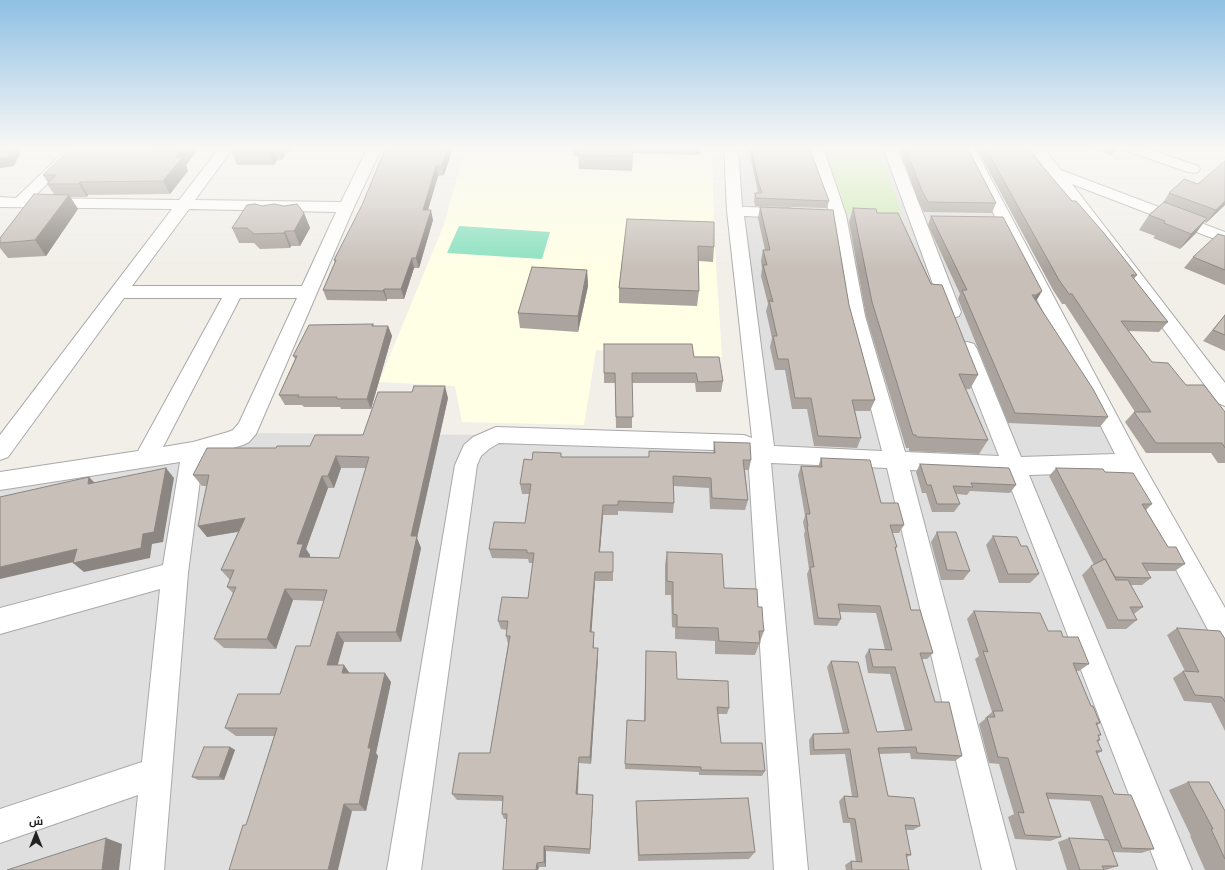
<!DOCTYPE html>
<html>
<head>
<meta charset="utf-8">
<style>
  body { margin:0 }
  #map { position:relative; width:1225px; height:870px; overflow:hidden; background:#f2efe9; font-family:"Alegreya Sans",Cairo,sans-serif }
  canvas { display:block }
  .north { position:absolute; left:16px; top:814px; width:40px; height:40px; -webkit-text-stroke:3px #fff; paint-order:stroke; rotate:0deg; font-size:11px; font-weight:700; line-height:16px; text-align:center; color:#222 }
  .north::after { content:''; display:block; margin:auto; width:14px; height:18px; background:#222; clip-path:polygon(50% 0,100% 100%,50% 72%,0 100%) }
</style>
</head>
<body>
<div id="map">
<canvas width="1225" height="870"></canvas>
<div class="north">ش</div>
</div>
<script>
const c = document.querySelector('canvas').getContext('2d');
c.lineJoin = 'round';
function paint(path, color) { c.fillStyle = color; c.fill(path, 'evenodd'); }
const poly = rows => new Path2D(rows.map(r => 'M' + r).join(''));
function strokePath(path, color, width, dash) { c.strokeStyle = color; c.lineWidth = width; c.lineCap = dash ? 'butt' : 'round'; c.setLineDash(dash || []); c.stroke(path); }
paint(poly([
  [734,147,966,147,1225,633,1225,870,0,870,0,486,193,451,260,433,497,435,764,444]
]), '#e0dfdf');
paint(poly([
  [465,147,712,147,714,232,722,357,596,350,584,425,462,422,455,386,379,382,445,222]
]), '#ffffe5');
paint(poly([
  [824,147,880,151,902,215,841,213]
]), '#cdebb0');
paint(poly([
  [459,226,550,232,542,259,447,253]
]), '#88e0be');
const minor = poly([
  [69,147,84,147,33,198,179,200,220,147,234,147,195,200,341,202,368,147,382,147,354,207,256,434,249,442,243,445,203,457,188,573,164,870,130,870,138,795,0,843,0,809,142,762,160,589,0,634,0,608,163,565,180,462,0,490,0,472,138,451,222,298,124,298,8,457,0,460,0,435,172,209,0,207,0,197,16,198,69,147],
  [189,209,336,212,302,286,132,286,189,209],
  [240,298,297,298,239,423,233,430,228,432,193,442,163,447,240,298],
  [724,147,738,147,742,207,789,208,795,210,797,213,795,216,789,218,744,216,774,446,882,451,847,316,830,215,809,147,823,147,846,215,865,316,905,452,999,456,957,349,960,344,967,342,974,344,977,349,1021,457,1115,454,960,147,974,147,1139,457,1225,608,1225,647,1215,643,1124,472,1029,475,1192,870,1158,870,1006,475,910,470,1016,870,982,870,887,468,771,463,808,870,774,870,748,454,750,450,744,451,499,443,489,449,481,456,477,465,421,870,387,870,455,465,464,445,473,437,496,427,744,435,752,438,727,211,724,147],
  [883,147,897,147,961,312,959,316,952,318,945,316,943,312,883,147],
  [1029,147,1043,147,1061,170,1225,232,1225,243,1072,184,1225,383,1225,406,1218,403,1029,147],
  [1122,147,1143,147,1198,166,1200,169,1198,172,1193,173,1188,172,1124,150,1122,147]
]);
strokePath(minor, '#a9a9a9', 2);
paint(minor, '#fff');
paint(poly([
  [150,147,196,147,194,149,196,152,186,165,188,171,170,194,88,195,87,197,70,197,78,209,46,256,8,258,0,248,0,238,54,194,47,184,48,183,43,175,145,152],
  [233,147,292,147,288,153,286,153,282,160,277,160,274,165,237,165,231,150],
  [386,147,453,147,444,175,438,176,428,210,433,220,419,268,414,268,404,299,387,299,387,301,327,300,323,290,335,263,334,260,362,205],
  [573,147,701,147,700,155,633,153,632,171,579,169,578,156,573,155],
  [748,147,809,147,829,201,827,208,755,206,754,201,755,193,758,193,757,188],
  [899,147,967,147,996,203,992,213,924,212,918,201],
  [976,147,1036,147,1032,154,1072,201,1137,275,1134,279,1168,322,1159,332,1129,331,1152,362,1225,412,1225,463,1218,463,1211,453,1146,453,1125,422,1134,412,1135,412,1065,304,1062,304,1053,290],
  [1086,147,1121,147,1110,155],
  [1225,161,1225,205,1206,223,1204,222,1196,233,1180,249,1153,238,1155,236,1139,230,1149,215,1163,203,1169,193,1198,184],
  [262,206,304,213,310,228,300,246,291,246,290,248,260,249,254,243,239,243,232,228],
  [760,207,849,305,875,400,870,411,855,411,861,438,857,448,814,446,807,409,792,409,785,370,775,370,770,347,772,338,766,311,768,304,761,276,762,268,761,261,763,250,765,250,758,218],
  [853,208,877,213,931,284,978,375,970,389,966,389,988,440,979,454,909,451,909,448,906,448,866,316,849,222],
  [931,216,1042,291,1036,301,1108,417,1100,427,1008,423,958,299,960,294,928,225],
  [627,219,714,247,713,262,699,261,699,291,697,306,619,303,619,288],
  [1225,236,1225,285,1184,268,1193,257],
  [587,270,588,286,578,332,520,328,518,313],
  [1225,315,1225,351,1203,341],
  [373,324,374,326,388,326,392,336,371,409,341,409,340,407,304,407,302,405,285,405,279,395,295,359,293,356],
  [604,344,694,357,723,381,721,392,696,392,695,383,632,383,632,428,616,428,615,383,604,383],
  [448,398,417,538,421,548,401,642,344,642,337,665,350,673,391,682,376,753,378,756,366,811,352,811,246,825,274,736,236,736,225,728,280,694,310,646,324,601,293,600,276,649,224,648,214,639,233,593,227,587,230,580,221,570,238,532,207,537,206,486,202,486,193,475,276,448,310,446,363,435],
  [341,468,366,468,339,558,310,557,310,555,306,549,328,488,334,488],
  [714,442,751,460,749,470,745,470,748,500,745,510,710,509,709,488,674,486,674,503,673,513,618,511,618,515,603,515,600,552,613,552,613,581,595,581,591,632,594,632,594,648,598,648,598,657,591,764,579,763,578,795,593,795,593,801,590,854,546,851,546,867,539,867,507,819,504,819,502,814,503,801,457,800,452,794,490,753,508,644,506,636,507,630,501,629,498,621,528,598,533,563,529,563,528,559,492,558,489,549,525,523,529,494,522,494,520,484,532,460,561,457,649,457,713,453],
  [821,458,881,503,904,525,899,533,892,533,897,547,895,549,911,610,933,653,927,659,922,659,935,702,962,756,955,761,911,759,910,753,879,754,888,796,920,826,913,830,906,830,911,855,907,857,909,870,846,870,845,865,851,861,856,862,850,823,843,823,839,801,844,796,852,796,845,754,810,755,809,740,813,734,843,733,827,667,831,661,877,732,905,731,890,674,868,673,865,656,869,649,885,650,876,613,840,612,841,619,837,626,814,625,807,574,809,569,804,534,805,531,803,522,805,516,798,475,801,466,818,467],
  [920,464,1016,485,1010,493,970,491,967,495,956,494,960,504,954,512,932,512,926,493,922,493,916,472],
  [1056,468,1105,472,1152,504,1146,510,1168,547,1185,564,1175,571,1147,571,1151,578,1142,585,1131,585,1143,607,1134,614,1137,620,1126,629,1107,629,1082,575,1091,566,1094,565,1049,476],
  [937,532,970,571,963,580,941,580,931,542],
  [993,536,1021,546,1039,574,1030,583,999,583,986,545],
  [667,552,724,588,758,607,764,631,755,655,715,654,715,641,675,639,675,628,672,627,671,595,665,595,665,565],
  [974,611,1048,631,1063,637,1089,664,1079,671,1076,671,1091,706,1100,723,1097,725,1101,735,1099,736,1100,740,1098,742,1102,751,1097,754,1114,794,1154,849,1141,853,1113,852,1118,866,1106,870,1067,870,1058,842,1069,838,1105,840,1090,801,1048,799,1061,837,1050,841,1015,839,1008,817,1014,814,999,764,989,763,979,724,985,719,985,718,992,712,975,659,979,656,967,619],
  [1177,628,1225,639,1225,731,1211,703,1184,701,1173,678,1183,671,1185,671,1167,635],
  [646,651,677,679,729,708,727,714,718,714,721,743,765,771,762,776,699,775,699,772,625,769,627,720,644,721],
  [230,747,235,750,224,780,198,780,192,777],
  [1188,782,1225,811,1225,870,1205,870,1190,836,1191,836,1169,790],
  [636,801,755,852,749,859,638,861,636,809]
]), '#aba49e');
paint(poly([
  [13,147,23,147,14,166,0,168,0,158],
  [184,147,196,147,194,149,196,152,186,165,188,171,170,194,163,181,175,158],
  [271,147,272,147,277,160,274,165,268,150],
  [277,147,284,147,286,153,282,160],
  [286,147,292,147,288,153],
  [448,147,453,147,444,175,442,166],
  [1115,147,1121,147,1110,155],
  [436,166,438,176,425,220,423,210],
  [80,182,88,195,87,197,79,184],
  [69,195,78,209,46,256,35,240],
  [1225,201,1225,205,1206,223,1216,210],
  [431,210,433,220,419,268,416,258],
  [304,213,310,228,300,246,294,231],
  [1207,218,1196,233,1180,249,1191,234],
  [285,231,291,246,290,248,284,233],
  [412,258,414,268,404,299,401,289],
  [587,270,588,286,578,332,578,316],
  [384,289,387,299,387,301,383,291],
  [1042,291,1036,301,1030,304,1036,295],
  [388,326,392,336,371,409,367,399],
  [445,386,448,398,417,538,421,548,401,642,396,632,411,536],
  [336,456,341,468,334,488,328,476],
  [166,468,174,478,163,542,152,544,150,558,84,572,73,563,143,534],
  [322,476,328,488,306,549,310,555,306,568,299,557,297,544],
  [89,477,99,487,88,484],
  [603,505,603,515,599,561,599,552],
  [245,518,253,529,207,537,198,526],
  [77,549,87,559,0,579,0,567],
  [595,572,595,581,591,640,590,632],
  [285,589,293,600,276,649,267,639],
  [337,632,344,642,335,675,327,665],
  [598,648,598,657,591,764,590,757],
  [344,665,351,675,342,673],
  [385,673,391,682,376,753,378,756,366,811,359,804,368,748],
  [230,747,235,750,224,780,219,777],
  [579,757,579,763,577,800,576,794],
  [593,795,593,801,590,854,590,849],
  [344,804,352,811,338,870,328,870],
  [106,838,122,844,119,870,102,870],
  [544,846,546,851,546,867,544,862],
  [537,863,539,867,538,870,536,870]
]), '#8b8681');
const building = poly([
  [0,147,13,147,8,157,0,158,0,147],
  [150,147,184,147,175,158,182,158,163,181,80,182,79,184,47,184,56,175,43,175,67,152,145,152,150,147],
  [233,147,271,147,268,150,231,150,233,147],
  [386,147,448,147,442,166,436,166,423,210,431,210,416,258,412,258,401,289,384,289,383,291,323,290,336,260,334,260,362,205,386,147],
  [580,147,633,147,632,156,578,155,580,147],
  [751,147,809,147,829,201,756,198,755,193,762,193,758,181,751,147],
  [905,147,967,147,996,203,928,202,922,191,905,147],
  [985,147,1026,147,1072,201,1076,201,1103,232,1137,275,1131,275,1168,322,1121,321,1152,362,1168,363,1186,385,1204,385,1225,412,1225,448,1222,443,1156,443,1134,412,1151,412,1072,294,1069,294,1059,280,985,147],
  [1225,161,1225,201,1216,210,1169,193,1184,179,1198,184,1225,161],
  [34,194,69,195,35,240,0,243,0,238,34,194],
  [1164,202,1207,218,1191,234,1164,223,1165,221,1149,215,1164,202],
  [255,204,262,206,274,204,284,206,297,204,304,213,294,231,285,231,284,233,254,234,247,228,232,228,247,205,255,204],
  [760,207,833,210,849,305,875,400,852,400,861,438,818,436,811,398,795,398,788,359,778,359,773,336,777,336,769,300,773,302,763,265,767,265,763,250,770,250,760,207],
  [853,208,876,209,877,213,898,213,931,284,942,285,978,375,959,374,988,440,917,437,916,435,913,435,872,302,853,208],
  [931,216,1003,217,1042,291,1036,295,1032,295,1093,389,1108,417,1015,413,962,290,967,290,931,216],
  [627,219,714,222,714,247,698,246,699,291,619,288,627,219],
  [1218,234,1225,236,1225,270,1193,257,1218,234],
  [532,267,587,270,578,316,518,313,532,267],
  [1225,315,1225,335,1213,330,1225,315],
  [373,324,372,326,388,326,367,399,337,399,337,397,298,397,299,395,279,395,297,356,293,356,309,325,373,324],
  [604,344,692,344,694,357,719,357,723,381,698,382,696,373,632,373,633,417,616,417,615,373,604,373,604,344],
  [414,386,445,386,411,536,417,536,396,632,337,632,327,665,344,665,342,673,385,673,368,748,371,748,359,804,344,804,328,870,229,870,243,825,246,825,277,728,225,728,238,694,280,694,296,646,310,646,327,590,285,589,267,639,214,639,236,587,227,587,234,570,221,570,245,518,198,526,209,475,193,475,207,448,276,448,277,446,310,446,315,435,363,435,378,392,412,392,414,386],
  [336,456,369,457,339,558,299,557,303,544,297,544,322,476,328,476,336,456],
  [714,442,750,443,751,460,743,460,748,500,712,498,711,478,673,476,674,503,618,501,618,505,603,505,599,552,613,552,613,572,595,572,590,632,594,632,593,648,598,648,590,757,579,757,576,794,593,795,590,849,544,846,544,862,537,863,536,870,503,870,507,814,502,814,503,796,452,794,459,753,490,753,510,636,506,636,508,621,498,621,502,597,528,598,534,553,527,553,527,550,489,549,494,522,525,523,531,484,520,484,524,459,532,460,533,452,561,453,561,457,649,457,649,451,715,453,714,442],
  [821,458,870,460,881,503,898,503,904,525,890,525,897,547,895,547,911,610,920,610,933,653,920,653,935,702,949,702,962,756,917,753,916,747,878,748,888,796,914,798,920,826,905,825,911,855,906,854,909,870,852,870,851,861,862,862,855,819,848,818,844,796,858,797,850,749,814,750,813,734,849,733,831,661,858,662,877,732,912,730,895,667,873,667,869,649,892,650,880,606,838,604,841,619,818,618,810,567,814,567,807,526,808,526,806,514,810,514,801,466,822,467,821,458],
  [920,464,1009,468,1016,485,971,483,973,487,953,486,960,504,937,504,931,485,927,485,920,464],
  [166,468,154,532,143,534,141,548,73,563,77,549,0,567,0,497,89,477,88,484,166,468],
  [1056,468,1103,469,1105,472,1133,473,1152,504,1142,504,1168,547,1176,547,1185,564,1142,563,1151,578,1115,577,1105,559,1104,560,1056,468],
  [937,532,956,532,970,571,947,570,937,532],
  [993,536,1017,537,1021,546,1027,546,1039,574,1008,574,993,536],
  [667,552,722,554,724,588,757,589,758,607,762,607,763,622,764,631,759,631,760,643,719,641,718,628,677,627,677,615,673,614,673,582,667,581,667,552],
  [1105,559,1116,580,1128,580,1143,607,1130,607,1137,620,1118,620,1091,566,1105,559],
  [974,611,1040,613,1048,631,1061,631,1063,637,1078,637,1089,664,1073,663,1091,706,1093,706,1100,723,1096,723,1101,735,1098,735,1100,740,1097,740,1102,751,1096,751,1114,794,1131,795,1154,849,1122,848,1102,796,1046,793,1061,837,1025,835,1018,812,1024,813,1008,758,998,757,987,717,995,717,993,711,1003,711,983,651,988,652,974,611],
  [1177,628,1220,631,1225,639,1225,702,1222,697,1195,695,1183,671,1199,672,1177,628],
  [646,651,676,652,677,679,728,681,729,708,717,707,721,743,762,743,765,771,701,770,701,767,625,764,627,720,645,721,646,651],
  [204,747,230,747,219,777,192,777,204,747],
  [1188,782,1209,782,1225,811,1225,859,1211,829,1213,829,1188,782],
  [748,798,755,852,639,855,636,801,748,798],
  [106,838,102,870,7,870,106,838],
  [1069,838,1108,840,1118,866,1102,866,1104,870,1080,870,1069,838]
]);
paint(building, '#c7bfb8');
strokePath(building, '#8b8681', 1);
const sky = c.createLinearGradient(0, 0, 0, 269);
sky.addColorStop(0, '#8fc0e4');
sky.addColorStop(0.55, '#f9f8f5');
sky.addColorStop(1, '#f9f8f500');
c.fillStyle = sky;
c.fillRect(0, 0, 1225, 269);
</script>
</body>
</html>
